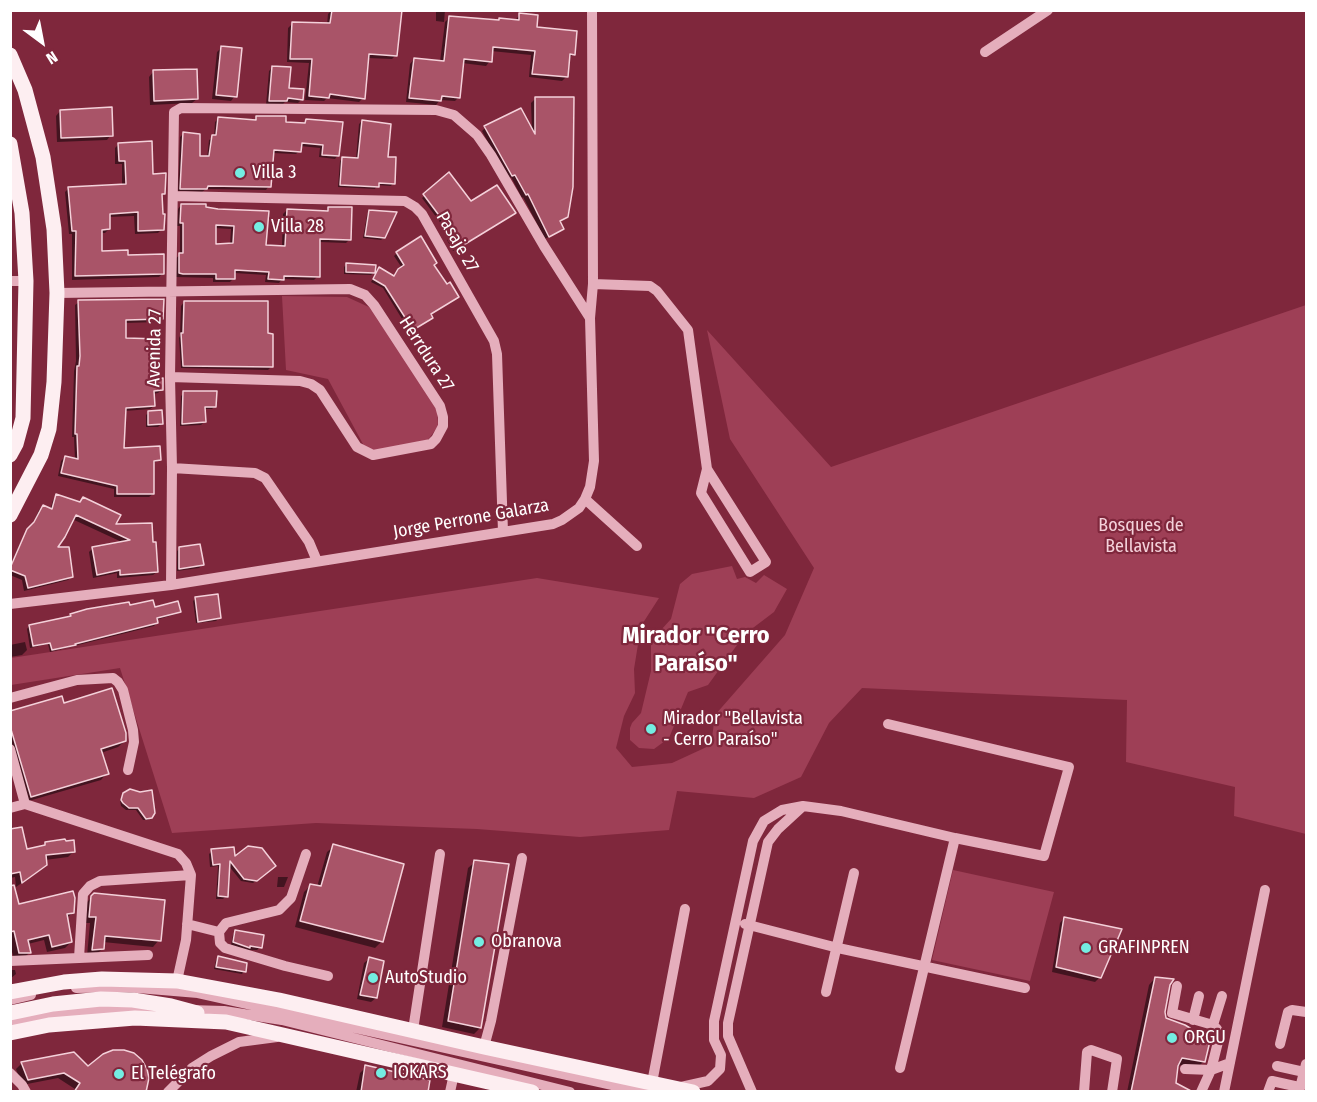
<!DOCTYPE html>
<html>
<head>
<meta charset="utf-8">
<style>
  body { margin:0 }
  #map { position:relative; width:1317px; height:1102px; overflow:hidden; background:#7f273c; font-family:"Fira Sans Condensed",sans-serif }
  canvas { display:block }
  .frame { position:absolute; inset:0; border:12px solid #fff; pointer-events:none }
  .north { position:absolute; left:12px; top:12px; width:60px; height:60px; -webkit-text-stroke:4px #7f273c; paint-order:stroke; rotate:148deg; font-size:16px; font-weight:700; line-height:24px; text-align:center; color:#fff }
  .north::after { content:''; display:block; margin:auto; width:21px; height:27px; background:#fff; clip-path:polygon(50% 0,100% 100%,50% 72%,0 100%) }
</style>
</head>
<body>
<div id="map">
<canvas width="1317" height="1102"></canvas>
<div class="frame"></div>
<div class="north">N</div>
</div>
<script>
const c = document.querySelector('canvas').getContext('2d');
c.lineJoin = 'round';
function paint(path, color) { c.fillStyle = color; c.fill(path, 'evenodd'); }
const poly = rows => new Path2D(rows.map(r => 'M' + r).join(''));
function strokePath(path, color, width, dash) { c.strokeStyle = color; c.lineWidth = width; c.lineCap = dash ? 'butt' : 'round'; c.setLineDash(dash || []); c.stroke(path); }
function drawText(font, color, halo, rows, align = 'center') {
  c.font = font + ' "Fira Sans Condensed",sans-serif'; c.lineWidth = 4.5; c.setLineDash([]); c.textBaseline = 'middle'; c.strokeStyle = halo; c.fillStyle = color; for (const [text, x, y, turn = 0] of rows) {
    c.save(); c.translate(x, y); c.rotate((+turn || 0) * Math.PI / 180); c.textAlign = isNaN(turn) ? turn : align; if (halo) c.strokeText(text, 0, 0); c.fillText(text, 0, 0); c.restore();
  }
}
paint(poly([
  [282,296,347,297,371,308,437,405,438,426,428,440,374,451,364,446,328,379,286,370],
  [1306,305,1306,834,1234,816,1235,787,1126,762,1127,700,862,688,829,723,801,777,754,798,677,791,669,830,580,837,477,829,316,823,172,833,120,668,11,685,11,658,537,578,659,598,641,626,634,669,635,693,624,716,616,748,632,767,672,763,711,745,715,715,785,635,814,568,730,439,707,330,831,467],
  [732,566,737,579,745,577,756,583,764,575,787,589,774,612,745,634,708,685,688,692,669,738,654,749,639,748,630,740,630,728,632,723,641,713,651,671,651,645,661,630,671,619,680,584,692,574],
  [953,870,1054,892,1030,981,932,960]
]), '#9e3f56');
paint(poly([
  [332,10,337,10,396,55,392,59,367,58,363,98,359,102,327,98,324,101,305,100,309,63,287,62,288,28,293,23,327,25,328,14],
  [436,10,445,10,444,22,436,21],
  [520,14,535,28,573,54,568,59,567,76,562,81,529,77,531,55,491,51,490,61,486,66,462,63,459,97,455,101,440,100,436,105,406,102,410,64,414,59,440,62,445,22,449,18,497,22,515,21],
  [222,47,235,96,231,101,212,99,217,52],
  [273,67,287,89,302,99,298,103,285,102,282,105,266,105,269,71],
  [153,72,197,99,192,103,150,105,149,77],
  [535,99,567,216,558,222,562,229,545,239,523,197,522,198,511,177,508,179,482,131,485,128,532,131,531,103],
  [60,111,111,135,107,140,57,142,56,116],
  [219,118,253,121,257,118,302,124,306,120,338,155,335,159,319,157,320,148,300,146,299,151,296,154,272,153,269,186,266,190,206,189,202,192,178,191,180,137,183,134,199,157,207,158,209,140,214,137,215,122],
  [362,121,386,158,393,183,391,186,377,185,375,189,338,187,340,161,343,158,356,159,359,124],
  [119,144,152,175,164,193,161,196,162,229,158,233,135,234,134,216,108,217,109,229,105,233,100,233,101,253,126,257,163,273,159,277,72,280,72,234,69,234,65,192,69,188,122,186,122,164,115,164,115,148],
  [449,175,471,202,514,213,453,251,447,240,451,237,422,198],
  [181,205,218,210,264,246,282,247,283,214,287,210,325,212,329,208,350,239,346,243,319,242,318,276,314,280,282,279,279,283,265,282,266,275,234,273,234,278,230,282,213,282,213,278,176,277,176,258,180,255,180,226,177,226,178,209],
  [214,228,231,229,230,245,214,245],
  [369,212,384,237,381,240,363,238,367,215],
  [397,253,433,265,428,321,410,332,383,288,371,282,379,269,394,277,402,268,394,256],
  [347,264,374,272,371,275,344,274,344,267],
  [79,302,162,319,158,322,125,323,125,340,161,390,158,393,153,394,154,406,150,409,125,411,123,450,159,460,152,464,153,494,149,497,114,497,114,489,58,476,61,461,65,457,75,460,74,437,72,437,74,371,76,361,75,305],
  [184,302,266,335,272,366,268,370,181,368,179,338,180,336,181,306],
  [184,393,215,406,212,409,204,409,204,422,201,425,180,426,181,396],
  [149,412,161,424,158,427,146,427,146,415],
  [57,496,151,543,157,572,153,575,117,578,117,573,93,578,89,552,93,548,124,543,72,519,54,548,72,576,68,580,24,591,22,580,10,575,10,566,24,535,31,528,39,510,43,507,50,510,53,500],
  [180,548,202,565,199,568,177,571,177,551],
  [196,598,219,618,216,621,196,623,193,601],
  [129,607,179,612,176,614,156,620,157,623,154,626,50,652,48,644,30,648,27,629,29,626,67,618,71,615],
  [25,642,27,650,22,655,10,657,10,645],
  [62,705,125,741,118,747,101,753,107,773,101,780,25,802,10,753,10,712],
  [124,794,151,817,148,820,143,820,136,810,126,810,121,806,120,800],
  [10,817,13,830,26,851,42,848,46,844,74,851,68,857,45,860,46,864,40,870,16,887,15,877,10,878],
  [334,846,381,942,375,948,295,927,304,892,311,885,317,887,327,852],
  [212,851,234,859,271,869,253,883,241,881,228,865,226,896,223,899,216,899,218,866,210,867,209,854],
  [475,862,480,1028,474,1034,442,1027,468,868],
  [278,877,288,877,284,887,277,887],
  [94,895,159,940,153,947,103,942,102,949,96,955,87,956,90,923,84,923,85,904],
  [10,900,18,906,73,912,66,919,71,942,65,948,47,952,44,940,28,944,30,952,24,958,14,958,10,946],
  [1064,918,1100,977,1095,982,1052,972,1060,923],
  [235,932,260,947,257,950,246,950,231,945,233,935],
  [218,958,244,971,242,974,214,969,216,960],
  [369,959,376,998,371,1002,357,999,364,963],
  [10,970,15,970,16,974,10,979],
  [1155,978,1168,984,1163,1016,1186,1034,1204,1061,1197,1068,1178,1065,1174,1084,1181,1092,1127,1092,1149,985],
  [22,1063,88,1068,144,1092,73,1092,75,1089,58,1078,22,1085,16,1069],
  [366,1067,426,1092,356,1092,360,1073]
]), '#0007');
const building = poly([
  [332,10,402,10,397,56,369,54,365,99,330,94,329,98,309,96,312,59,290,59,292,22,330,23,332,10],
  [519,13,538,15,537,27,577,31,575,55,570,54,568,77,532,74,535,51,493,47,492,62,464,59,460,98,442,96,441,101,409,98,414,58,444,61,449,16,499,20,499,18,519,20,519,13],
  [221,46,242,48,237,97,216,95,221,46],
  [272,66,291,67,289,88,304,89,303,100,288,98,287,101,269,101,272,66],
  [197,69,198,99,154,101,153,70,197,69],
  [535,97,574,97,573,187,568,217,560,221,564,229,549,237,528,194,526,195,515,175,512,176,484,126,521,108,535,134,535,97],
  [112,107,113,136,61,138,60,110,112,107],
  [256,116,286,116,286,122,305,123,306,119,343,122,339,156,322,155,323,145,302,143,301,152,274,150,271,187,208,186,207,189,180,189,183,132,200,134,200,156,209,156,212,135,216,135,218,117,256,120,256,116],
  [362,120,391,124,388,157,396,157,395,184,379,183,379,187,340,185,342,157,358,158,362,120],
  [152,141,153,174,166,173,165,194,162,194,163,214,165,214,164,230,138,231,138,212,110,214,110,229,102,230,102,251,128,250,128,255,164,254,164,274,75,276,76,231,72,231,68,187,126,184,125,161,119,161,118,143,152,141],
  [449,172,471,201,497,185,516,213,457,249,449,237,453,234,423,194,449,172],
  [181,204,206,204,206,207,218,209,269,211,266,245,285,246,287,209,328,211,328,207,352,207,351,240,320,239,320,277,284,276,284,280,268,279,269,272,235,270,235,279,216,279,216,274,183,274,179,273,179,253,183,253,183,223,180,223,181,204],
  [216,225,234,226,233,243,216,244,216,225],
  [369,210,397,212,385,238,365,236,369,210],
  [421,236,437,263,434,265,447,284,450,282,459,297,431,314,433,318,413,330,385,286,373,279,379,267,394,276,398,269,404,265,396,252,421,236],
  [346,263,376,265,375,273,346,272,346,263],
  [164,299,163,319,126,320,126,338,160,339,158,379,163,378,163,390,154,391,155,406,126,408,124,448,160,446,161,460,154,461,154,494,117,494,117,486,61,473,65,456,78,459,77,434,75,434,77,366,79,366,80,356,78,300,164,299],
  [184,301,268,301,268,333,273,334,273,367,183,366,181,333,183,333,184,301],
  [183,391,217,391,216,407,205,407,206,422,182,424,183,391],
  [162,410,163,424,148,425,148,411,162,410],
  [56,494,80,502,83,497,121,515,116,524,152,523,153,542,156,542,158,572,120,575,120,570,97,575,92,547,130,540,76,515,65,537,58,547,69,547,73,577,28,588,25,576,10,570,10,568,27,529,34,522,43,505,52,509,56,494],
  [200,544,204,565,179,569,179,547,200,544],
  [218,594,221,618,198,622,195,597,218,594],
  [153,600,155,607,178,601,181,612,157,618,158,623,75,644,76,645,52,650,50,643,33,646,29,625,71,616,70,614,87,609,129,602,130,605,153,600],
  [112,688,126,733,126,741,101,749,109,774,31,797,10,726,10,711,62,696,64,703,112,688],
  [130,789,140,792,152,790,155,813,152,818,146,819,138,808,129,808,123,803,121,800,123,793,130,789],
  [22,827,27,849,45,845,45,842,65,839,66,841,74,840,75,852,46,855,47,865,22,883,20,872,10,874,10,829,22,827],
  [333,844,404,864,383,942,300,921,310,884,321,886,333,844],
  [248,846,262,848,276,866,257,881,244,879,230,861,228,897,218,896,220,864,213,865,211,849,234,847,235,856,248,846],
  [474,860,509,864,481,1028,448,1021,474,860],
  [14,885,19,904,73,891,75,898,74,913,67,914,72,942,52,947,49,935,28,940,31,953,19,953,14,931,10,932,10,886,14,885],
  [94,893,165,900,161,941,105,936,104,949,92,950,96,917,89,917,91,896,94,893],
  [1064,917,1122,929,1101,978,1056,967,1064,917],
  [235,930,264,935,262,948,250,946,250,948,233,942,235,930],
  [218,956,247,963,246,972,216,967,218,956],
  [369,957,384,961,377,998,360,995,369,957],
  [1155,977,1174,979,1170,985,1165,1012,1166,1018,1185,1025,1190,1028,1188,1033,1210,1041,1205,1062,1182,1058,1178,1066,1176,1083,1193,1092,1131,1092,1155,977],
  [113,1050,124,1050,134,1053,142,1060,147,1069,149,1078,146,1092,74,1092,80,1083,64,1073,28,1080,21,1062,74,1052,88,1066,103,1054,113,1050],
  [365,1065,430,1080,428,1092,361,1092,365,1065]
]);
paint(building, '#a95468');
strokePath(building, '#f4d1da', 1.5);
strokePath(poly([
  [985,52,1048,10],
  [173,196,405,201,415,207,422,214,494,341,497,354,503,532],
  [10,281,26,281],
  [593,284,650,286,657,291,688,330,707,469,701,493,750,572,766,562,707,469],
  [57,293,350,289,365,295,374,305,440,406,443,417,443,426,436,439,431,444,373,455,357,447,320,390,311,384,300,381,170,377],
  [172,468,255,473,265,478,309,542,317,561],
  [585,499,637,546],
  [171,585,172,468,170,377,174,112,181,108,436,110,454,115,477,135,491,155,544,246,590,318],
  [10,604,171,585,553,524,562,520,579,508,585,499,590,487,594,461,590,318,593,284,592,10],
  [10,698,77,680,113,678,118,682,123,690,133,730,134,742,128,770],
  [10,749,25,804],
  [10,808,25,804,178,854,186,863,191,875,186,940,177,981],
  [306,854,291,898,279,910,226,923,219,932,220,943,225,948,285,966,328,976],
  [187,924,219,932],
  [745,924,838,948,1025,988],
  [79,958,83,894,90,886,100,881,191,875],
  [10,961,148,955],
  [1177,986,1172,1013,1213,1025,1217,1029,1218,1042,1211,1070,1201,1092],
  [76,988,126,987,198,993,644,1092],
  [826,992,854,873],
  [10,1000,31,995],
  [189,1010,224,1011,282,1020,570,1092],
  [1193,1020,1199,996],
  [10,1024,48,1016,100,1010,156,1009],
  [1213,1025,1222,996],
  [413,1030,440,854],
  [1280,1044,1288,1012,1292,1010,1306,1012],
  [484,1047,491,1021,522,858],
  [1277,1066,1304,1072],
  [900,1068,955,838],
  [1185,1069,1211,1070,1230,1063],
  [10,1073,22,1085,26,1092],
  [652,1083,685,909],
  [681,1087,708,1081,720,1069,721,1055,714,1040,714,1021,753,841,764,821,782,810,803,806,841,811,955,838,1044,856,1069,767,888,724],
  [1300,1088,1306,1064],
  [168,1092,192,1068,211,1056,239,1042,277,1037],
  [450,1092,454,1074],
  [752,1092,728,1036,728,1023,768,842,778,829,803,806],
  [1084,1092,1087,1052,1091,1050,1117,1059,1112,1092],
  [1224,1092,1265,890],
  [1268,1092,1272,1081,1299,1087,1300,1092]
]), '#e5aebc', 10);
strokePath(poly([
  [10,55,25,90,43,157,54,229,57,293,54,382,49,429,41,455,10,515],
  [10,144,22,213,26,281,23,418,16,444,10,455],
  [10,992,64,982,102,979,177,981,279,1000,484,1047,693,1092],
  [10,1013,53,1004,101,999,133,1000,171,1006,197,1013],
  [10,1033,49,1025,135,1018,226,1022,532,1092]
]), '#fdeef1', 15);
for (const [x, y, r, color] of [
  [240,173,6,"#74ede2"],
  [259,227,6,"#74ede2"],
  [651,729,6,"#74ede2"],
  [479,942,6,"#74ede2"],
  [1086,948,6,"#74ede2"],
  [373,978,6,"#74ede2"],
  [1172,1038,6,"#74ede2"],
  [381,1073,6,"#74ede2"],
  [119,1074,6,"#74ede2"]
]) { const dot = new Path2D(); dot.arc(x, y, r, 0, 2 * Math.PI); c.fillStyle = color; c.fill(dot); strokePath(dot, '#7f273c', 2); }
drawText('18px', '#fff', '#7f273c', [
  ["Villa 3",252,173],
  ["Villa 28",271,227],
  ["Mirador \"Bellavista",663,719],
  ["- Cerro Paraíso\"",663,740],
  ["Obranova",491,942],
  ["GRAFINPREN",1098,948],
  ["AutoStudio",385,978],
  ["ORGU",1184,1038],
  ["IOKARS",393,1073],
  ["El Telégrafo",131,1074]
], 'left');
drawText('18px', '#fff', '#7f273c', [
  ["Pasaje 27",457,242,60],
  ["Avenida 27",155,348,-89],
  ["Herrdura 27",426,354,57],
  ["Jorge Perrone Galarza",471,519,-10]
]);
drawText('18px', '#f4d1da', '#7f273c', [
  ["Bosques de",1141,526],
  ["Bellavista",1141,547]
]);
drawText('bold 24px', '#fff', '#7f273c', [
  ["Mirador \"Cerro",696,636],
  ["Paraíso\"",696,664]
]);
</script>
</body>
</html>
